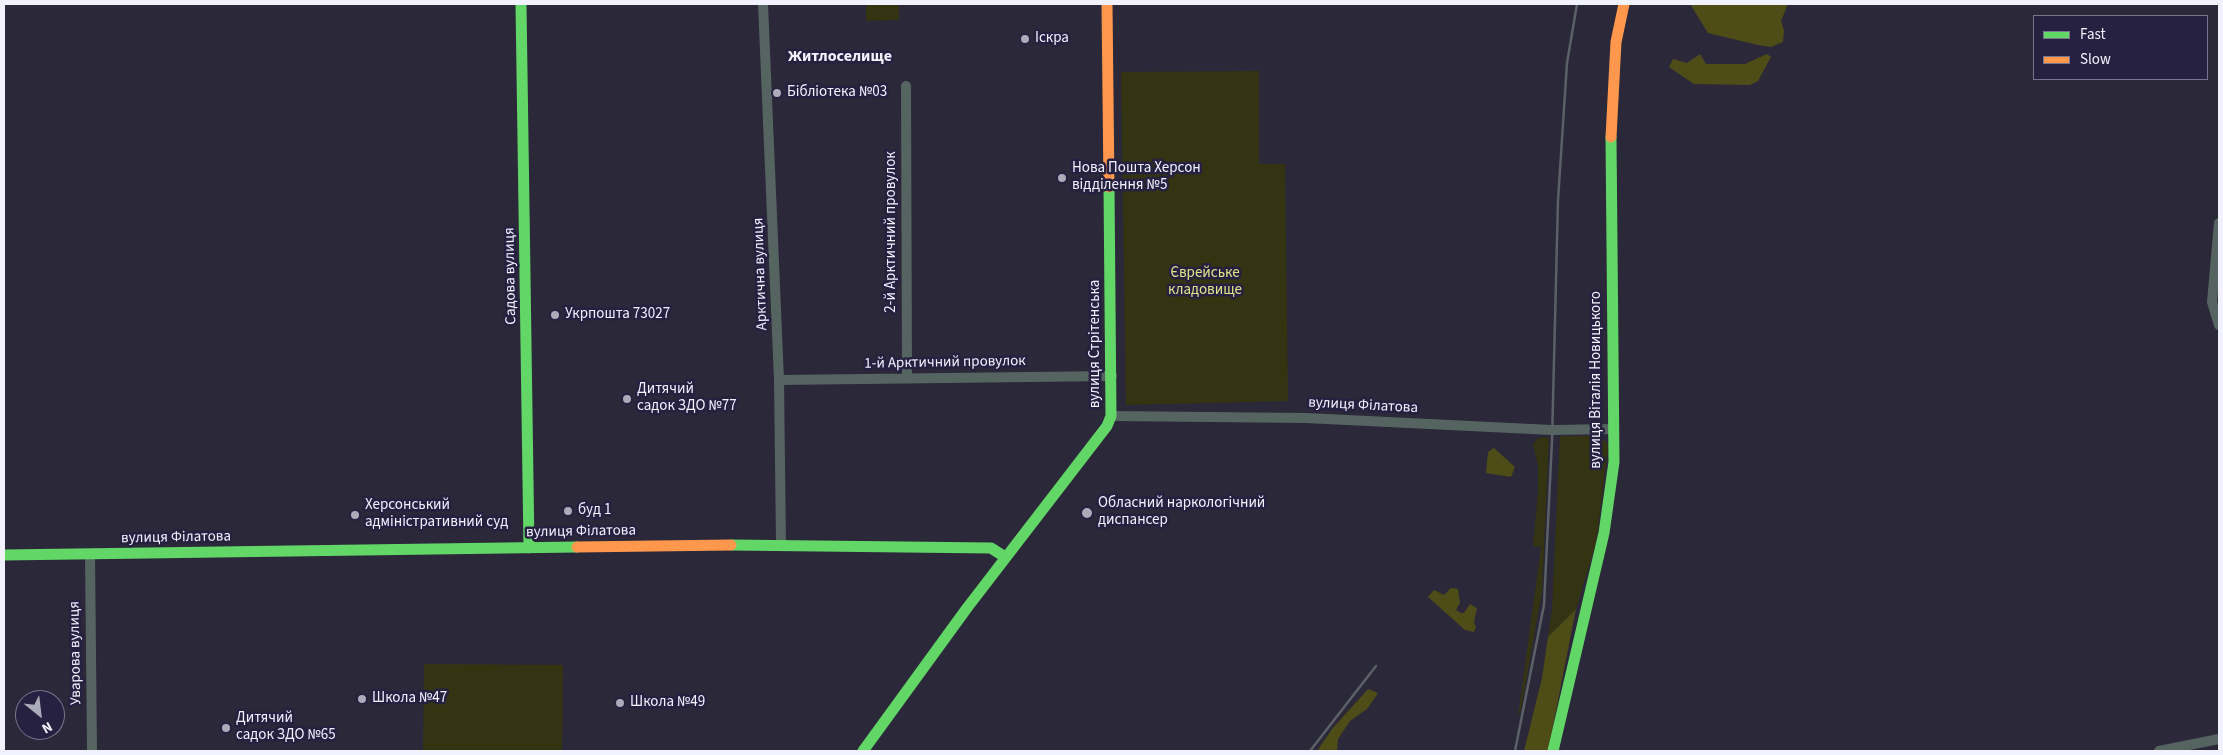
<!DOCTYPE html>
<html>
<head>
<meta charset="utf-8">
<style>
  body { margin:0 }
  #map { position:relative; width:2223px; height:755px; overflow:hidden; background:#2b2839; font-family:"Source Sans 3",sans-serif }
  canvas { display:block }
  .frame { position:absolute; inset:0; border:5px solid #f2f1fe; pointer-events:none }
  .legend { position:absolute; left:2033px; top:15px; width:175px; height:65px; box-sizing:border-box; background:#262041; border:1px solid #78748d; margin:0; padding:6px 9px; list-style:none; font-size:15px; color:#f2f1fe }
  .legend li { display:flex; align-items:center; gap:10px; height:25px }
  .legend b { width:25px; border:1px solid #78748d }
  .north { position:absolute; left:15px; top:690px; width:50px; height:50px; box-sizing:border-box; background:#262041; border:1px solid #78748d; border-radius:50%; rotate:151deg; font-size:14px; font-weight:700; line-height:20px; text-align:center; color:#f2f1fe }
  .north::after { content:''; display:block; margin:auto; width:18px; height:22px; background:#acabb9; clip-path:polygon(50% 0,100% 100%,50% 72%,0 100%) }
</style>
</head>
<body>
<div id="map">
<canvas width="2223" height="755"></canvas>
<div class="frame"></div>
<ul class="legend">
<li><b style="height:6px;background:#63d668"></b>Fast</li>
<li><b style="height:6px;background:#ff974d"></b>Slow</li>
</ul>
<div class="north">N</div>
</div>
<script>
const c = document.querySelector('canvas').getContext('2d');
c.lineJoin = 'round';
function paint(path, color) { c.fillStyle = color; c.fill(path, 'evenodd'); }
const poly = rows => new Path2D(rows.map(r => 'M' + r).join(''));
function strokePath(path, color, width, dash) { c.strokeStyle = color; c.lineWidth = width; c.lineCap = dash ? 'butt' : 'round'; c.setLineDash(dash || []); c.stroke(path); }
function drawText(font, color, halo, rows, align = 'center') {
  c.font = font + ' "Source Sans 3",sans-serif'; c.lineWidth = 5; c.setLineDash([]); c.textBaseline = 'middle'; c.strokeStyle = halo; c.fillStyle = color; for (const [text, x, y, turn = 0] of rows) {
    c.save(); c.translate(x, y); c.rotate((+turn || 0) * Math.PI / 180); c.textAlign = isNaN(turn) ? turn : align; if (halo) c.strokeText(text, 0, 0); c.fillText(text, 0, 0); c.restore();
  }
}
paint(poly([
  [866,4,899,4,899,20,866,21],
  [1259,71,1259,164,1285,164,1288,401,1126,405,1121,72],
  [1560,436,1596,436,1607,442,1608,449,1596,543,1576,609,1548,637,1552,609],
  [1544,437,1549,438,1542,591,1521,709,1518,717,1541,547,1533,546,1538,492,1538,464,1533,445,1537,439],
  [424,664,563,665,562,751,423,751]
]), '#343412');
paint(poly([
  [1690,4,1788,4,1781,21,1784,30,1783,42,1771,47,1758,45,1708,33],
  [1700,54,1706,64,1745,64,1767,54,1771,57,1758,81,1750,85,1694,84,1669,67,1673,59,1687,63],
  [1494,448,1515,467,1511,477,1486,473,1488,452],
  [1451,588,1458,589,1460,603,1456,610,1461,613,1464,613,1470,604,1477,608,1474,622,1476,627,1474,632,1465,630,1428,597,1434,590,1444,595],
  [1576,609,1548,751,1524,751,1542,678,1548,637],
  [1368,689,1378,693,1367,709,1350,721,1338,739,1337,751,1317,751,1332,729]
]), '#4e4d17');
strokePath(poly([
  [763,4,779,380,781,544],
  [906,86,907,378],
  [2219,223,2212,302,2219,325],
  [779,380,1112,376],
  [1111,416,1306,418,1552,430,1614,429],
  [90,554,92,751],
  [2159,751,2219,739]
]), '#556461', 10);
strokePath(poly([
  [521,4,529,548],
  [731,545,991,548,1005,557],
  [4,555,577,547],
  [863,751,967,608,1107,426,1111,416,1109,187],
  [1553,751,1604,533,1614,462,1611,137]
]), '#63d668', 11);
strokePath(poly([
  [1107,4,1109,187],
  [1611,137,1616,42,1624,4],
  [577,547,731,545]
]), '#ff974d', 11);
strokePath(poly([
  [1310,751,1376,666],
  [1515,751,1544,605,1552,441,1558,200,1567,63,1577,4]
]), '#5b6167', 2.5);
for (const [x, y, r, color] of [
  [1025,39,5,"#acabb9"],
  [777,93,5,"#acabb9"],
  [1062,178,5,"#acabb9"],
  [555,315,5,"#acabb9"],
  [627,399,5,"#acabb9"],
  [568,511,5,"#acabb9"],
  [1087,513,6,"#acabb9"],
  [355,515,5,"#acabb9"],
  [362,699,5,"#acabb9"],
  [620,703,5,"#acabb9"],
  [226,728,5,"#acabb9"]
]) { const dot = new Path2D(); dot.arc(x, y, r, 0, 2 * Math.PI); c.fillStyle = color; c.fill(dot); strokePath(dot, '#262041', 2); }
drawText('15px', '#f2f1fe', '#262041', [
  ["Іскра",1035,39],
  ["Бібліотека №03",787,93],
  ["Нова Пошта Херсон",1072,169],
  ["відділення №5",1072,186],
  ["Укрпошта 73027",565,315],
  ["Дитячий",637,390],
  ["садок ЗДО №77",637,407],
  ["Обласний наркологічний",1098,504],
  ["диспансер",1098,521],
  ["Херсонський",365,506],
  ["адміністративний суд",365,523],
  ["буд 1",578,511],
  ["Школа №47",372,699],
  ["Школа №49",630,703],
  ["Дитячий",236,719],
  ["садок ЗДО №65",236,736]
], 'left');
drawText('15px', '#f2f1fe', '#262041', [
  ["2-й Арктичний провулок",892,232,-90],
  ["Арктична вулиця",761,274,-92],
  ["Садова вулиця",511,276,-91],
  ["вулиця Стрітенська",1096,344,-90],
  ["1-й Арктичний провулок",945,363,-1],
  ["вулиця Віталія Новицького",1597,380,-90],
  ["вулиця Філатова",1363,406,3],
  ["вулиця Філатова",581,532,-1],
  ["вулиця Філатова",176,538,-1],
  ["Уварова вулиця",76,653,-91]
]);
drawText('15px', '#e2e389', '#262041', [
  ["Єврейське",1205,274],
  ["кладовище",1205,291]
]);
drawText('bold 16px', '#f2f1fe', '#262041', [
  ["Житлоселище",840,57]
]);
</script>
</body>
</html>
